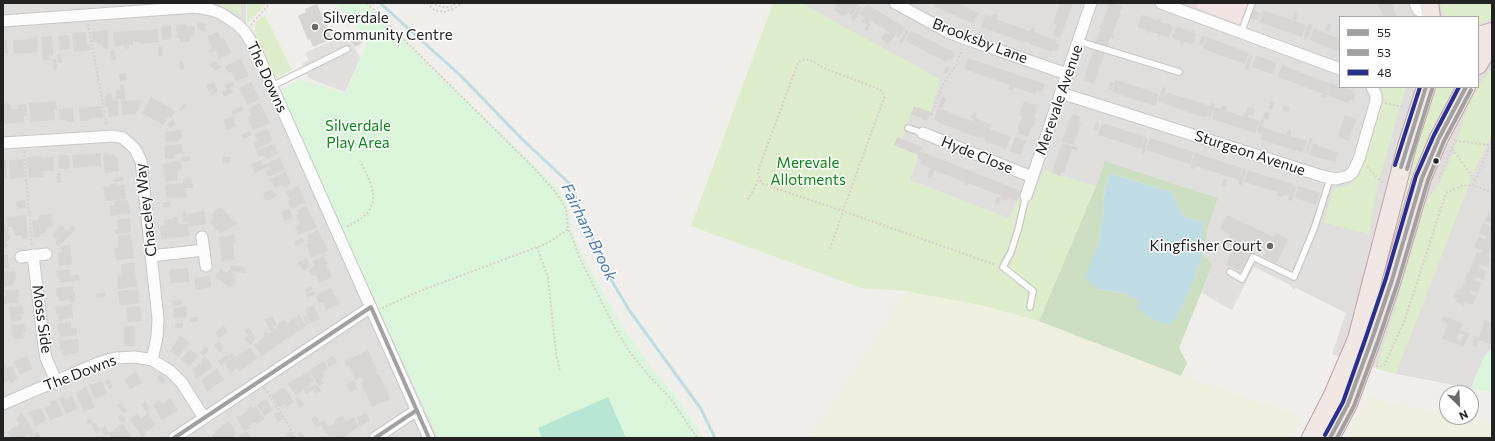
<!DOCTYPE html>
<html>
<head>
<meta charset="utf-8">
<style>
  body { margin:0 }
  #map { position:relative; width:1495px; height:441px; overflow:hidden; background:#f0eeeb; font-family:Commissioner,sans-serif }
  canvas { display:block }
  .frame { position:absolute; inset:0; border:4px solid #222; pointer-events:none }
  .legend { position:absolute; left:1339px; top:16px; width:140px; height:72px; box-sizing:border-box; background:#fff; border:1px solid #a7a7a7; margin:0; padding:5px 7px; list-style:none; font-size:12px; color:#222 }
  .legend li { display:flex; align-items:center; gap:8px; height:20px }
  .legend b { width:20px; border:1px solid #a7a7a7 }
  .north { position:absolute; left:1439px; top:385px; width:40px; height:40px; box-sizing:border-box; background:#fff; border:1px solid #a7a7a7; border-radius:50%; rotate:156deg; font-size:11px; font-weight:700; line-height:16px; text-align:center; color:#222 }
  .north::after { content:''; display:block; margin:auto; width:14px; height:18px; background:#6a6968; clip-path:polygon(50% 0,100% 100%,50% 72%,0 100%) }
</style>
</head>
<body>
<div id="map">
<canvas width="1495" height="441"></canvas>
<div class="frame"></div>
<ul class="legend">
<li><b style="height:5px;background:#a2a0a0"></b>55</li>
<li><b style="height:5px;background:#a2a0a0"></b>53</li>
<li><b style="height:5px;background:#282f8f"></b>48</li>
</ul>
<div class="north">N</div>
</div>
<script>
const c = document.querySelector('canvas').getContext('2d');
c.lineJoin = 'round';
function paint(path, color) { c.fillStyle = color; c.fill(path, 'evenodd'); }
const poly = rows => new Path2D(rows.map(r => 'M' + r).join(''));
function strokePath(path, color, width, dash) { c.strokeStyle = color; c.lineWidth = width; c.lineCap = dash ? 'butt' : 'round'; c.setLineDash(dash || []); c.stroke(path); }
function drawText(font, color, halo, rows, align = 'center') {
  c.font = font + ' Commissioner,sans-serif'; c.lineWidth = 3; c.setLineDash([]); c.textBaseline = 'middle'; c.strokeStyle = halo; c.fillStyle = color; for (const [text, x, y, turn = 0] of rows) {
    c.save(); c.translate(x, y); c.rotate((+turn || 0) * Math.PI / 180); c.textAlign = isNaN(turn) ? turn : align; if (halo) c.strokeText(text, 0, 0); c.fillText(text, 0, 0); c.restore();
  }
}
paint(poly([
  [3,3,246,3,246,23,253,34,279,90,438,438,3,438],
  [801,3,1492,3,1492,347,1484,357,1471,388,1396,374,1332,354,1346,313,1254,267,1231,309,1202,293,1213,264,1203,254,1208,228,1218,198,1105,161,1096,186,1060,176,1033,199,1017,201,1010,219,909,180,919,155,894,145,914,106,930,112],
  [1340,17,1478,17,1478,87,1340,87]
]), '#dfdedc');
paint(poly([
  [1198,3,1255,3,1249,28,1199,9,1196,7]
]), '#f1e3e1');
paint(poly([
  [905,291,980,305,1039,321,1181,376,1303,417,1289,438,810,438],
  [1368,395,1381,401,1447,415,1447,417,1455,417,1492,425,1492,438,1346,438]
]), '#efefdf');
paint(poly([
  [267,3,248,23,247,22,247,4],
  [773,3,801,3,940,79,931,112,914,106,902,139,897,137,894,144,919,155,909,180,1010,219,1020,194,1033,199,1043,170,1096,186,1039,321,980,305,905,291,861,288,691,226],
  [1441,3,1492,3,1492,18,1478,25,1478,17,1446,17,1442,11],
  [241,4,241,15,222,7,221,5],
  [265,15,292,70,274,79,254,37,256,22],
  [1492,67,1492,135,1476,167,1468,187,1396,374,1376,369,1395,308,1425,204,1441,180,1453,154,1467,108,1475,92],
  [1382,87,1406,87,1378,183,1369,234,1324,223,1333,189,1348,185,1355,180,1361,168,1384,99],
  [1436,87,1457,87,1385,281,1334,409]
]), '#ddeccb');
paint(poly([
  [1105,161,1218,198,1208,228,1204,251,1200,247,1203,238,1203,222,1187,218,1182,214,1171,192,1113,174,1109,177,1105,190,1103,202,1104,208,1099,242,1095,252,1098,289,1123,293,1139,300,1175,320,1194,279,1203,254,1213,264,1179,348,1187,363,1181,376,1039,321,1096,186]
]), '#cbdec1');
paint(poly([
  [334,3,366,3,556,187,562,195,569,210,571,228,583,257,622,326,654,372,675,395,703,438,438,438,279,90,297,82,296,79,346,93,369,39],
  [1492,347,1492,392,1471,388,1484,357]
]), '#daf5da');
paint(poly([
  [608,397,626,438,542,438,538,428]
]), '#b7e6d2');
paint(poly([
  [346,34,360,58,345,92,308,78,302,64,309,60,305,53],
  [1300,238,1307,240,1319,238,1326,240,1319,280,1309,277,1293,290,1286,266],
  [1226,265,1249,276,1232,310,1214,300,1223,281]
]), '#e0dfde');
paint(poly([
  [1113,174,1171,192,1182,214,1187,218,1203,222,1203,238,1200,247,1204,251,1194,279,1183,304,1175,320,1168,325,1156,321,1137,308,1139,300,1123,293,1098,289,1085,278,1099,242,1104,208,1103,202,1105,190,1109,177]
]), '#bfdbe3');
strokePath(poly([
  [380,3,461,76,522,139,570,184,606,271,629,310,701,409,715,438]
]), '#bfdbe3', 3);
paint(poly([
  [834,3,857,3,859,4,852,15,848,12,844,17,839,14,843,8,839,13,834,10,837,5],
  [935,3,957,3,979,13,974,24,934,6],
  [1060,3,1073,3,1060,38,1055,37,1056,35,1053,34,1057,25,1053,23],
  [1110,3,1122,6,1119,15,1121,15,1120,18,1118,18,1112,35,1114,36,1113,39,1110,38,1107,47,1095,43,1097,40,1095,39,1096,36,1098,37,1101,28,1099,28,1100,25,1102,25,1104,19,1103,19,1107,12,1108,4,1109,5],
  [1377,3,1391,3,1397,17,1384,17],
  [317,4,332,39,313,47,310,39,308,40,298,16,306,12,305,9],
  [867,4,905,28,899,38,895,35,889,44,881,39,885,33,888,34,889,32,870,20,868,23,871,24,867,31,864,29,867,25,862,22,865,17,860,14],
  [859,6,862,8,854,21,851,19],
  [1253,10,1261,13,1258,20,1250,18],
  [1263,10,1306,25,1302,37,1259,22],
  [1295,12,1298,13,1296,20,1292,19],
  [993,14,997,15,996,19,1030,31,1032,27,1035,29,1034,32,1056,40,1055,43,1059,45,1057,51,1052,50,1052,52,1030,44,1030,43,1027,42,1024,42,981,27,985,15,992,17],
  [1142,15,1145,16,1145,15,1157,21,1157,19,1161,20,1160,22,1167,24,1167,23,1171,24,1170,26,1173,27,1169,38,1160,35,1159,37,1158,37,1158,34,1150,31,1149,33,1146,32,1147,30,1137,27],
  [198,23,206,24,205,31,197,29],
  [1309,23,1313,25,1307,39,1304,37],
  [1328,23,1331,25,1329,32,1325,30],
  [186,24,186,26,195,26,195,31,193,31,194,36,190,37,190,42,180,43,180,38,177,38,176,25],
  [171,25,172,39,162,40,161,26],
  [1179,26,1186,30,1194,31,1194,33,1197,34,1192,45,1184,42,1183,44,1180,43,1181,41,1172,38,1176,27,1179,28],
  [158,29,159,42,140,44,140,42,133,42,133,45,129,45,129,48,125,49,124,45,114,46,113,32],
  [906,29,909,31,902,44,899,42],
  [1314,29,1340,39,1340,52,1310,40],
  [108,30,108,48,105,49,103,48,103,44,98,45,98,42,94,43,91,32],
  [911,31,955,53,952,60,948,58,946,62,906,41],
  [86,32,87,45,89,44,91,50,74,52,72,33],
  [218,32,221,39,224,38,231,53,219,59,215,51,211,53,208,51,212,48,208,39,209,39,208,36],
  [69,35,70,49,60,50,59,36],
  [52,36,53,54,50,54,51,60,43,60,41,37],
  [358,36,362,43,355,47,350,40],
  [1202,36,1206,37,1203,45,1199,44],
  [37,37,38,52,14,54,13,40,30,39,30,38],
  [1207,37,1249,53,1245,64,1203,49],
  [3,40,7,40,8,53,3,53],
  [158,47,162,47,163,56,158,56],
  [1094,50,1105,53,1094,84,1084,80,1085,76,1084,76],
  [110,51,115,51,116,60,111,60],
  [57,54,61,54,62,63,58,63],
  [1250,55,1253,56,1248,70,1244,69],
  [1256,55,1277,63,1273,74,1252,67],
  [968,58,1045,84,1042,92,1037,90,1035,94,1014,87,1012,90,1009,89,1010,85,964,69],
  [52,59,56,59,57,69,53,69],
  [241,59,249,76,236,81,232,72,228,73,225,66],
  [183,61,184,69,179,70,179,62],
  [216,61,218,64,211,68,209,64],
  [220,65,221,68,215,71,213,67],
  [1282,65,1330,84,1325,98,1321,97,1323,93,1321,93,1278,77],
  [947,66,951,68,946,74,943,72],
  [126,73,127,80,120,81,119,74],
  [1116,80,1159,94,1155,106,1112,92],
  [214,82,218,91,211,95,206,85],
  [232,82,234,86,226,89,224,85],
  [251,82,259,99,247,105,239,88],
  [1110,82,1114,83,1112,90,1108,89],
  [1331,83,1353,91,1352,93,1356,94,1353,101,1350,100,1348,103,1327,95],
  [120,85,124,85,125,101,142,100,139,111,136,111,136,114,122,115,121,99,116,99,116,90,121,90],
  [1163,87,1166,88,1162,102,1158,100],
  [231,88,233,92,224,97,222,92],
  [1166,92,1210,106,1206,118,1162,103],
  [108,93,111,94,113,100,118,100,119,116,108,117,108,107,105,107,104,99],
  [151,97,175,111,171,118,168,117,163,125,142,113],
  [942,97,946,98,942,108,938,107],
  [56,101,57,110,54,111,55,120,31,122,29,103],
  [1024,101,1037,106,1034,118,1036,118,1034,126,1032,125,1028,137,1018,133,1020,128,1018,128,1022,117,1019,116],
  [1270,101,1274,103,1272,109,1268,108],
  [7,103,11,105,11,109,17,109,17,105,26,104,27,116,24,116,24,122,3,124,3,105],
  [185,103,187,106,181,111,179,109],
  [260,103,270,123,253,130,247,117,251,115,249,108],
  [1211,103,1215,104,1211,117,1207,116],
  [1222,105,1227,107,1226,111,1243,116,1244,113,1246,113,1248,107,1255,109,1253,115,1249,114,1248,117,1259,121,1255,133,1212,119,1215,107,1221,109],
  [101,106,104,118,89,118,89,121,80,121,79,108],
  [242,106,244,110,233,115,231,111],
  [914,106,931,112,927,121,911,114],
  [1284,106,1290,108,1288,112,1283,110],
  [73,108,74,122,66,122,66,120,60,120,59,109],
  [938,108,973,122,974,120,971,118,974,112,977,113,975,118,986,122,984,127,985,128,987,123,991,125,989,129,1011,137,1006,149,985,141,985,139,980,136,979,138,937,122,937,120,934,119],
  [1265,112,1270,113,1268,120,1263,118],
  [1073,114,1080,117,1079,122,1081,123,1074,145,1062,141,1070,119,1071,120],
  [1345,115,1356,119,1349,141,1338,137],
  [233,116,237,126,227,130,223,120],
  [1261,119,1264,120,1262,127,1286,135,1287,132,1291,131,1291,136,1307,141,1303,153,1260,139,1262,134,1257,132],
  [173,120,176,123,170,128,167,125],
  [1096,122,1099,124,1097,131,1094,130],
  [1102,123,1145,137,1141,149,1098,135],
  [267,129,273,141,256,149,254,143,258,141,255,134],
  [181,130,182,139,178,139,179,141,166,142,164,132],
  [250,131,252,135,243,139,241,135],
  [897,137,922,147,920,151,1021,191,1017,201,1008,198,1006,201,1001,199,998,205,995,204,997,197,1001,198,1002,196,968,183,967,186,964,185,965,181,963,180,962,181,934,170,931,178,927,177,931,168,920,164,921,160,917,158,919,155,894,145],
  [1015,137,1026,141,1021,155,1010,151],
  [1310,137,1313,139,1308,153,1305,152],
  [1145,138,1148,139,1144,154,1141,153],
  [1150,138,1194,152,1190,164,1146,150],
  [1063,143,1078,148,1077,151,1072,149,1064,173,1061,172,1060,176,1052,173,1054,169,1053,169,1060,147,1061,148],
  [1313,143,1338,153,1335,162,1309,155],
  [182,144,183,153,175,155,175,158,165,159,164,145],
  [274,144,278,154,266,159,264,155,259,157,256,151],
  [100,153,101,166,73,168,72,155],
  [105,153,109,153,111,155,114,155,115,158,118,158,119,171,105,173,103,159],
  [1195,153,1242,168,1239,180,1196,166,1195,165,1194,169,1190,168],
  [69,155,70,169,59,169,58,156],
  [41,156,41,158,53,157,54,171,42,171,43,177,29,178,26,157],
  [190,156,191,161,181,162,181,157],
  [223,157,231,157,231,162,223,163],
  [280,157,285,169,268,177,265,171,271,169,269,166,255,174,251,165,261,160,263,165],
  [23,159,25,178,10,179,9,160],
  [3,160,6,160,7,179,3,179],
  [180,161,182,170,177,171,178,180,165,182,163,164],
  [1243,169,1247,171,1242,185,1238,184],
  [1248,170,1292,184,1288,196,1283,194,1282,197,1277,196,1278,192,1245,182],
  [286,172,291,185,284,188,283,185,275,188,270,179],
  [57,173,61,173,61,183,57,183],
  [123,177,124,181,114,182,114,178],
  [191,178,193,188,185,188,186,197,167,199,165,185,183,183,183,179],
  [1224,179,1227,180,1225,186,1222,185],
  [118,183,118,185,124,185,126,199,105,201,103,187,110,186,109,184],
  [1292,185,1296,187,1292,201,1288,200],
  [298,186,306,202,291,209,287,201,290,200,286,192],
  [1298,186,1320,193,1316,205,1295,198],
  [272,189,277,196,266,201,263,193],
  [25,200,26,208,17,209,16,201],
  [128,200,130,214,111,216,110,206,115,205,114,201],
  [171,202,171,206,163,207,162,203],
  [306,206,317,227,298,235,295,226,300,224,296,215,299,214,297,211],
  [220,207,238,224,220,233,210,223,214,218,211,215],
  [289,209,293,218,285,221,281,212],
  [186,211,187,221,183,222,182,212],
  [204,211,206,224,189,227,187,214],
  [1489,211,1492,213,1492,224,1485,221],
  [51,214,53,227,46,228,47,233,39,234,40,237,34,238,32,221,39,220,39,215],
  [26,215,28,238,22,239,22,235,15,236,12,227,8,227,6,217],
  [1227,215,1245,224,1245,223,1273,237,1275,232,1288,239,1277,263,1263,257,1266,251,1252,244,1249,251,1254,253,1245,273,1226,264,1234,247,1226,244,1230,234,1220,229],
  [173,217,178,217,179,224,188,224,189,236,161,239,160,226,165,226,164,220,173,219],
  [130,218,131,232,115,234,114,229,118,229,117,220],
  [3,223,9,230,7,234,11,237,6,243,9,245,6,249,3,247],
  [1483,223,1492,227,1492,241,1490,247,1491,248,1488,256,1491,258,1488,267,1480,264,1479,268,1486,271,1483,280,1475,277,1474,280,1481,283,1478,293,1470,290,1469,293,1476,296,1473,305,1465,302,1464,306,1456,302,1457,298,1454,297,1458,289,1461,290,1463,284,1464,284,1467,273,1469,274,1472,265,1471,265,1472,260,1473,261,1477,252,1480,253,1482,250,1474,247,1479,237,1486,240,1487,236,1479,233],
  [62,225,67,231,73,225,76,229,59,246,55,242,58,240,52,234],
  [318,230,328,251,311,258,306,245,309,243,307,236],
  [131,235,134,258,116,260,114,248,119,248,118,236],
  [235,235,236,242,233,242,235,260,221,261,219,237],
  [302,238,304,242,296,246,294,242],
  [70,245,72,264,59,266,58,253,62,252,61,246],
  [3,255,8,255,9,268,3,268],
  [324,256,328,264,326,265,332,277,320,283,316,275,312,276,309,270,313,268,312,266,315,265,313,261],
  [306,259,311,266,303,271,301,266,299,267,297,262],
  [134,263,137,287,118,289,117,277,122,276,121,264],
  [231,265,246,267,245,273,230,271],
  [188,268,189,282,171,283,169,270],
  [69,269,70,276,79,274,80,280,60,283,59,278,57,278,56,271],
  [221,269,226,273,229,270,234,274,232,277,236,281,230,288,215,277],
  [15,271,16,279,13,280,14,285,3,287,3,272],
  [210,276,211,287,196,290,194,278],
  [73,286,73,292,75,292,76,301,70,302,70,300,59,301,59,296,57,297,56,288],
  [311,286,312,290,306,293,305,289],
  [331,288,339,304,326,310,323,302,319,303,315,295],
  [19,289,20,296,17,297,18,303,3,304,3,297,6,297,5,290],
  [138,289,140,303,120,306,118,291],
  [314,291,316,294,307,298,306,294],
  [105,293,105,297,97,298,96,294],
  [181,300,182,305,173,306,172,301],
  [72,304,73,318,59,320,58,314,56,314,55,306],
  [23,306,24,314,21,314,22,320,11,321,9,307],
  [140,306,142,321,128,322,127,308],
  [186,306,187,317,174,318,173,308],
  [314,306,320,319,311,323,305,309],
  [299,315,306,326,302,329,295,318],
  [307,315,310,323,306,325,303,317],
  [272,316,277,324,273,326,275,330,278,328,277,326,279,323,284,320,286,323,294,318,301,329,261,356,254,345,265,337,263,334,267,332,269,334,272,332,264,320,267,318,271,324,268,319],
  [1444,316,1463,324,1460,330,1470,334,1463,347,1442,338,1448,324,1441,321],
  [1459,333,1464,335,1461,341,1456,339],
  [198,317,198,322,190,322,190,318],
  [1485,320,1492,323,1492,339,1490,344,1478,340,1476,347,1472,345,1475,336,1479,338],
  [71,322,71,328,77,328,77,335,61,337,60,332,58,332,57,324],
  [175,323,183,323,183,328,175,328],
  [25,324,26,332,23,332,24,338,13,339,11,325],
  [124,326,135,326,135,346,124,346],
  [224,326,228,332,219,338,215,332],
  [249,328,256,338,252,341,245,330],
  [180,336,189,342,179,357,170,351],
  [248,336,252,343,249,345,244,338],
  [78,339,79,353,63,355,62,350,60,350,59,341],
  [219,342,224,349,219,352,214,345],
  [206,347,209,350,203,356,200,353],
  [250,347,258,358,239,371,237,368,231,373,225,364,231,359,229,356,233,353,235,357],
  [190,349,198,356,189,366,181,359],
  [368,350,377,370,375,371,377,375,379,374,390,399,372,407,361,382,364,381,362,377,355,380,349,366,347,367,345,361],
  [227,355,230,359,221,365,218,361],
  [27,356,33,369,20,374,14,361],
  [334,356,337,363,334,365,330,357],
  [206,357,213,367,196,379,194,376,196,375,192,369,202,362,201,360],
  [330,358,333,366,329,367,326,360],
  [324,361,328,368,322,372,325,377,321,379,324,383,319,386,309,371],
  [3,364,5,364,7,368,12,366,18,379,10,383,9,380,4,383],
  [217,369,224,380,207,391,201,381],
  [135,372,142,382,130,389,125,380],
  [308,372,314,381,310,384,310,386,312,387,316,384,321,391,316,394,313,389,306,394,304,390,296,395,288,384],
  [161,374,166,381,162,384,157,377],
  [109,379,113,387,109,389,105,381],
  [102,381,107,394,95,399,89,385],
  [354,381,357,389,350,392,346,384],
  [86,387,95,407,84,412,76,393],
  [284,387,294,402,286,407,284,404,279,407,271,395],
  [64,396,65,399,72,396,78,409,66,414,59,398],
  [298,397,304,405,300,408,295,399],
  [170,398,178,410,162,420,153,405,160,400,163,404],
  [265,399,273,410,264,416,257,405],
  [56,400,63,415,50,420,45,408,51,405,50,402],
  [145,402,150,409,146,411,142,405],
  [121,403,127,411,123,413,117,405],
  [251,406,253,408,256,406,265,419,257,424,255,422,248,426,250,428,245,431,236,417,239,415,240,416,249,410,248,408],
  [41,408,46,420,35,426,29,412],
  [278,412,282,419,278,422,274,414],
  [22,413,33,431,33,435,30,437,28,434,24,437,25,438,11,438,7,432,19,424,16,418],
  [148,413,156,425,144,433,145,434,142,437,130,419,137,414,141,419],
  [366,413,370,420,360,426,357,417],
  [122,414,126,421,122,423,118,417],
  [342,415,346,422,353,417,359,426,342,438,330,438,320,423,324,421,329,427,336,423,334,421],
  [316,416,321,425,317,428,311,419],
  [91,419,93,424,95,422,100,430,96,433,91,424,88,425,86,421],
  [229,421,237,434,231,438,213,438,212,435,215,433,214,432],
  [123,424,133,438,111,438,109,434,105,436,101,429,105,426,109,433],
  [247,431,251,438,240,438,239,436],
  [290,431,295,438,288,438,286,434],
  [301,431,305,438,299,438,297,434],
  [38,432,41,438,36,438,34,434]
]), '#d7d4d2');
const service = poly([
  [1241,33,1252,3],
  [1078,41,1179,72],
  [272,86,347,49],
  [908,128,923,133],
  [1026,196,1018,230,1011,252,1003,267,1033,291,1030,307],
  [1230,272,1242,279,1253,257,1294,277,1314,229,1330,179]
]);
const minor = poly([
  [895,3,948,32,966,39,1067,74],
  [1161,3,1340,69],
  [3,21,196,7,212,10,222,14,238,25,245,32,255,48,429,438],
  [1061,93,1322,176,1336,179,1348,176,1353,172,1359,159,1376,101,1376,95,1372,87],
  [923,133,1032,177],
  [3,143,114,136,123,138,135,149,141,161,158,319,157,337,152,360],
  [1026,196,1091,3],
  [202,237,206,266],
  [33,255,44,346,46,358,56,381],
  [151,256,204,250],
  [21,257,46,254],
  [3,404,98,363,115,358,135,357,152,360,170,371,182,383,204,418],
  [174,438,371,307],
  [375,438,417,410]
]);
const tertiary = poly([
  [1416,3,1419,9,1431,17]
]);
const trunk = poly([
  [1429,3,1431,17],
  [1478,36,1492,32],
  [1478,65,1492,41],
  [1311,438,1333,395,1357,339,1407,146,1426,87],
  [1330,438,1348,404,1372,339,1392,280,1422,178,1439,138,1466,87]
]);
strokePath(service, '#c9c8c7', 8);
strokePath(minor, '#c9c8c7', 13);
strokePath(tertiary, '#c9c8c7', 15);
strokePath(trunk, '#c5a2ac', 20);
strokePath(poly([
  [367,3,535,169,557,194,566,209,568,229,573,239,579,257,615,328,629,351,649,376,671,399,697,438],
  [427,3,434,10,444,12,453,9,463,3],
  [431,3,442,7,450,7,457,3],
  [225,4,236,3],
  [88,24,107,126],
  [251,25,270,3],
  [1385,103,1404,107],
  [931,115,944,83,956,65,962,49],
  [1455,141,1490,145],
  [1452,149,1475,180],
  [24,151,32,246],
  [1367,167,1384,184],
  [1439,178,1456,138],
  [1473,185,1492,142],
  [748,200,759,179],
  [347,227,362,218,369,211,373,202,373,192,370,181,360,161],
  [537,247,548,278,556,353,560,372],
  [830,249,843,211,884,98,883,92,879,89,826,69,810,60,804,59,800,61,796,68,759,168,758,174,761,182,763,184,843,211,996,265],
  [382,308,420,291,548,243,568,229],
  [1376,366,1384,366,1404,322,1446,193,1461,186,1473,185,1492,193],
  [265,388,296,438]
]), '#dccecd', 2, [2, 2]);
strokePath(service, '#fdfcfc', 5.5);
strokePath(minor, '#fdfcfc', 11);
strokePath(tertiary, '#fdfcfc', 13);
strokePath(trunk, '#f0e6e4', 18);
strokePath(poly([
  [1401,167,1426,87],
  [174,438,371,307,429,438],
  [375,438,417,410],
  [1330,438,1348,404,1372,339,1392,280,1422,178,1439,138,1466,87]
]), '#a2a0a0', 4);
strokePath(poly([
  [1407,169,1432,89],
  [1337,438,1354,406,1378,341,1398,282,1428,180,1444,141,1471,90]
]), '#a2a0a0', 4);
strokePath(poly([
  [1395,165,1420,87],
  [1325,435,1343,402,1366,337,1386,278,1416,176,1434,135,1459,87]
]), '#282f8f', 4);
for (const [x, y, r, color] of [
  [315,27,4,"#6a6968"],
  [1436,161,3.5,"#222"],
  [1270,246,4,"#6a6968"]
]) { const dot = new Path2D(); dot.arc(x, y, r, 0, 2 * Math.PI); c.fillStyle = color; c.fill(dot); strokePath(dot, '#fff', 1.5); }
drawText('15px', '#222', '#fff', [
  ["Silverdale",323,18],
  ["Community Centre",323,35],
  ["Kingfisher Court",1262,246,"right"]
], 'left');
drawText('15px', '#222', '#fff', [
  ["Brooksby Lane",980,41,21],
  ["The Downs",267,77,65],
  ["Merevale Avenue",1059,100,-71],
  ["Sturgeon Avenue",1250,153,18],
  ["Hyde Close",977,155,22],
  ["Chaceley Way",146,210,-97],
  ["Moss Side",42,319,82],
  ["The Downs",80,373,-21]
]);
drawText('15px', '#0c8416', '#fff', [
  ["Silverdale",358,126],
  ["Play Area",358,143],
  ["Merevale",808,163],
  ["Allotments",808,180]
]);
drawText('italic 16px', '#4a7aab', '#fff', [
  ["Fairham Brook",589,232,64]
]);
</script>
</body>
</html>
